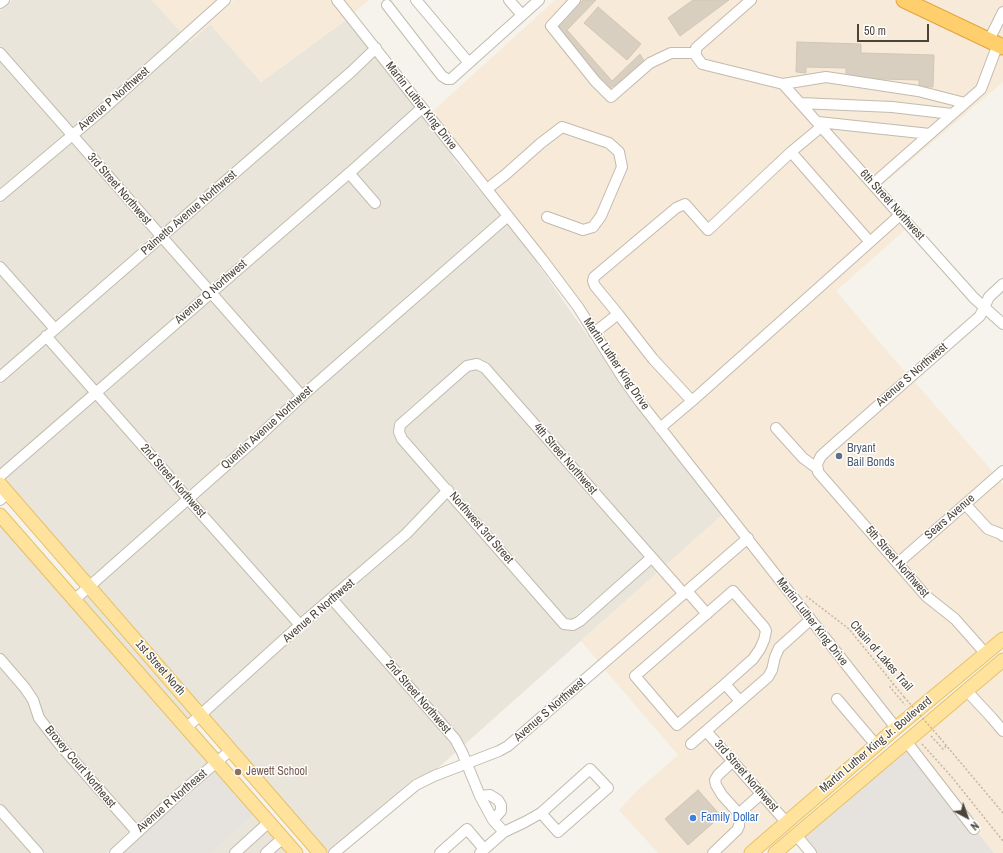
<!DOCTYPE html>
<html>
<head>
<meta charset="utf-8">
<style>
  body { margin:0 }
  #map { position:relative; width:1003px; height:853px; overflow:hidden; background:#f6f3ec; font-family:"Archivo Narrow",sans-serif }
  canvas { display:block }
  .north { position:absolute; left:947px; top:797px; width:40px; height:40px; -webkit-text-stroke:3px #fff; paint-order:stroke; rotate:139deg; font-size:11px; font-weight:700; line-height:16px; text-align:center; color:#4b4439 }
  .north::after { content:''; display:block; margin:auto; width:14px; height:18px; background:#4b4439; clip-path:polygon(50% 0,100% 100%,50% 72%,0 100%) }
  .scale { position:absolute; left:857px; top:24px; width:72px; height:18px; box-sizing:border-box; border:2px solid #4b4439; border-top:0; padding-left:5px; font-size:12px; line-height:14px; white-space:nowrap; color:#4b4439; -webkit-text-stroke:3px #fff; paint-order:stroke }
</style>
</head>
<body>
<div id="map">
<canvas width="1003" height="853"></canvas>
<div class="north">N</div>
<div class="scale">50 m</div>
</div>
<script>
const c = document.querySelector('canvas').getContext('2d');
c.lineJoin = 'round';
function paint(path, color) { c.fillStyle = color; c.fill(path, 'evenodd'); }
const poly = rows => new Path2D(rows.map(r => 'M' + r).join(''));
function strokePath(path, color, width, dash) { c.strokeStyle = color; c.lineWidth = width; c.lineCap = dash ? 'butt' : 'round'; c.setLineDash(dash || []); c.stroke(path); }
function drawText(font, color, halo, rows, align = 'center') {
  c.font = font + ' "Archivo Narrow",sans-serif'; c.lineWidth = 3; c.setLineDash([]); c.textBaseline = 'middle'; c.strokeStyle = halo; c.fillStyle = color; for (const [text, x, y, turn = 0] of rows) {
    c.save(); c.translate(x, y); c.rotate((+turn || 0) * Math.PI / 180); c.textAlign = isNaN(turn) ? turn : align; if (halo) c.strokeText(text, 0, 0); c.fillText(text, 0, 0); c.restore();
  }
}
paint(poly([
  [12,0,152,0,181,32,72,128,0,46,0,11],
  [346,20,369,47,347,68,162,229,80,136,188,41,190,42,210,24,261,82],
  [376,56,415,107,359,157,211,285,169,237,354,77],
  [0,61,65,134,0,188],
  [422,115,451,153,456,162,500,215,302,389,219,293,359,172],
  [72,142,154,235,55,321,0,260,0,203],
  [507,224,526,247,636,405,722,515,665,566,489,364,479,359,466,361,407,410,395,423,394,432,441,490,402,530,300,618,195,500,259,444,305,400],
  [162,244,204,291,96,385,53,337],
  [0,275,47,328,0,369],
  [211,300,294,395,252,435,188,492,104,394],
  [46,344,89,392,0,468,0,384],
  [477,370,482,372,644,557,572,619,566,619,563,615,455,490,407,436,405,432,405,428,415,419,459,380,470,371],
  [96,400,180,498,89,580,3,480],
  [448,498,562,628,573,630,583,626,651,565,657,573,464,745,458,735,339,600,410,538],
  [188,506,293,625,201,708,96,588],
  [0,523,209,761,136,825,64,742,44,716,38,699,28,684,0,652],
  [89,595,193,714,186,721,81,601],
  [332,606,450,741,456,752,437,769,412,780,326,853,208,716,303,630],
  [0,667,21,690,28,702,35,721,56,748,129,831,107,853,45,853,0,803],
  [255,814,289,853,211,853],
  [0,817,32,853,0,853]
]), '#eae5da');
paint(poly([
  [152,0,217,0,181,32],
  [234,0,331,0,346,20,261,82,210,24,190,42,188,41],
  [343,0,369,0,354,13],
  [555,0,892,0,1003,53,1003,82,881,186,783,77,776,83,906,229,836,291,906,373,828,442,817,452,814,459,812,459,814,475,923,599,951,623,983,658,901,727,814,617,755,539,644,400,569,286,432,112],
  [915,0,1003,0,1003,42],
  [914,381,993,472,898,555,823,470,823,466,825,459,835,450],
  [1000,481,1003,484,1003,642,991,652,958,616,935,597,905,564],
  [722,515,740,537,684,587,665,566],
  [747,546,803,619,774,645,769,656,767,668,764,673,684,743,691,751,706,738,784,827,754,853,658,853,619,810,639,789,678,755,605,670],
  [657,573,676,593,598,661,581,641],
  [810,628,893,733,791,821,714,731,771,681,777,674,780,660,783,652],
  [1003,656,1003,723,975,692],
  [959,692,989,721,1003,739,1003,853,994,853,903,739]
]), '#f7ead8');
paint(poly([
  [903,739,994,853,817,853,798,830],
  [217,769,255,814,211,853,123,853,182,799]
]), '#e6e2dd');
const building = poly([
  [583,0,596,0,567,30,612,81,640,54,644,61,616,87,614,85,608,90,559,33,560,22,583,0],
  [693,0,729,0,680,36,668,18,693,0],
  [598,7,641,44,627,60,584,23,598,7],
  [797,42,861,44,861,53,934,55,933,87,919,87,919,80,846,78,846,68,806,67,806,73,796,72,797,42],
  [698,790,721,816,688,845,665,819,698,790]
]);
paint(building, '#d8cfc1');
strokePath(building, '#d3c7b4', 1);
const minor = poly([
  [337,0,542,259,578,307,623,378,640,402,896,728],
  [416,0,469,63],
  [509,0,522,15],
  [575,0,551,26,595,81,611,97,650,63,671,53,696,53],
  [751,0,696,48,696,56,702,64,783,84,826,77,918,91,965,103],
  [0,3,4,0],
  [387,5,442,76,447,79,451,79,539,0],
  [989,40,1003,12],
  [0,53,302,396],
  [783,84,974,298,1003,324],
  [800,103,892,107,952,114],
  [818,122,930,134],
  [349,173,375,203],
  [873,184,981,89,998,44],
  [487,189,505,175,541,143,562,127,609,143,619,152,622,167,601,216,593,227,583,230,547,217],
  [0,196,100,112,225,0],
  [870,242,900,215],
  [0,267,55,329],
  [618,314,595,286,593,281,594,277,676,208,685,204,708,230,791,152,821,127],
  [594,333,618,314,653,359,692,401,660,428],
  [46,336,163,469,188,499,300,625],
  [0,377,351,72,376,48],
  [692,401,870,242,791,152],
  [776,428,803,458,818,469],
  [0,476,355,168,422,108],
  [0,500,8,493],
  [965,504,988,529,1001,534,1003,536],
  [651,558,580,621,573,625,564,624,402,439,399,432,400,425,467,366,477,364,485,368,684,594],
  [898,563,1003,471],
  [687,591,707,614],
  [332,599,455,739,462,752,480,796,490,795,498,800,501,805,501,811,493,820,480,796],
  [74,600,256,439,302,396,508,216],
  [986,654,955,619,926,596,818,472,817,464,821,456,832,446,980,316,989,297,1003,284],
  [0,659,25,688,33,700,39,718,60,745,137,832],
  [725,684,753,659,760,649,764,640,766,631,764,627,733,591,635,676,677,725,725,684,740,701],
  [966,690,992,718,1003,731],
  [837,699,876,745],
  [186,728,300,625,406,534,448,490],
  [706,731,786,822],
  [906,741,974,829],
  [691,744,768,677,772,670,775,657,779,648,810,620],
  [733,761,718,775,715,780,716,785,722,795,740,815],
  [0,810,38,853],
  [493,820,504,832,525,822,541,813,590,769,608,788,558,832,541,813],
  [796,835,811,853],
  [115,853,179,794,231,750],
  [235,853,269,822],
  [266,853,283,838],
  [334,853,416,785,434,776,499,751,508,746,748,538],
  [440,853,467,829,484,849],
  [480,853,504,832],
  [713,853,737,830,739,826,740,815,743,810,761,794]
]);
const major = poly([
  [0,484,320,853],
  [0,515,296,853],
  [751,853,896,728,1003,639],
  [775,853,1003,660]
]);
const highway = poly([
  [904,0,1003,47]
]);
strokePath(minor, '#c2bbae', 12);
strokePath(major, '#e6c16a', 15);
strokePath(highway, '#e0a43c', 17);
strokePath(poly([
  [806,596,849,629,904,697],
  [894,684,890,687,905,705],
  [931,736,943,749,946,746],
  [940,738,1003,813],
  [922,744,951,776,1003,841]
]), '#c4b79f', 1.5, [2, 2]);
strokePath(minor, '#fff', 10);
strokePath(major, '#ffe39c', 13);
strokePath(highway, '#ffcf6e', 15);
strokePath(poly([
  [904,697,940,738]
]), '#c4b79f', 1.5, [2, 2]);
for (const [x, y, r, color] of [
  [839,456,4,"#5c6f8a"],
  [238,772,4,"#8d6e63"],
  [693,818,4,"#3f7fe0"]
]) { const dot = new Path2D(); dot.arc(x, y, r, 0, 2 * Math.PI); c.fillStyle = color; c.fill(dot); strokePath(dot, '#fff', 1.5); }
drawText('12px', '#4b4439', '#fff', [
  ["Avenue P Northwest",114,99,-41],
  ["Martin Luther King Drive",421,106,52],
  ["3rd Street Northwest",119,189,49],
  ["6th Street Northwest",892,205,48],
  ["Palmetto Avenue Northwest",189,213,-41],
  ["Avenue Q Northwest",211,292,-41],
  ["Martin Luther King Drive",616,364,56],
  ["Avenue S Northwest",912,375,-41],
  ["Quentin Avenue Northwest",267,428,-42],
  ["4th Street Northwest",565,459,49],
  ["2nd Street Northwest",173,481,49],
  ["Sears Avenue",950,517,-41],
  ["Northwest 3rd Street",481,528,49],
  ["5th Street Northwest",897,562,49],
  ["Avenue R Northwest",319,611,-41],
  ["Martin Luther King Drive",812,622,52],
  ["Chain of Lakes Trail",881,656,49],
  ["1st Street North",160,668,49],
  ["2nd Street Northwest",418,697,49],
  ["Avenue S Northwest",550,710,-41],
  ["Martin Luther King Jr. Boulevard",876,745,-40],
  ["Broxey Court Northeast",80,767,50],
  ["3rd Street Northwest",746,776,49],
  ["Avenue R Northeast",172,801,-41]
]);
drawText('12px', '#4e5e75', '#fff', [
  ["Bryant",847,449],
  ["Bail Bonds",847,463]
], 'left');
drawText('12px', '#785e54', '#fff', [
  ["Jewett School",246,772]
], 'left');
drawText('12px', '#366cbe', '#fff', [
  ["Family Dollar",701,818]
], 'left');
</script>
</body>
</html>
